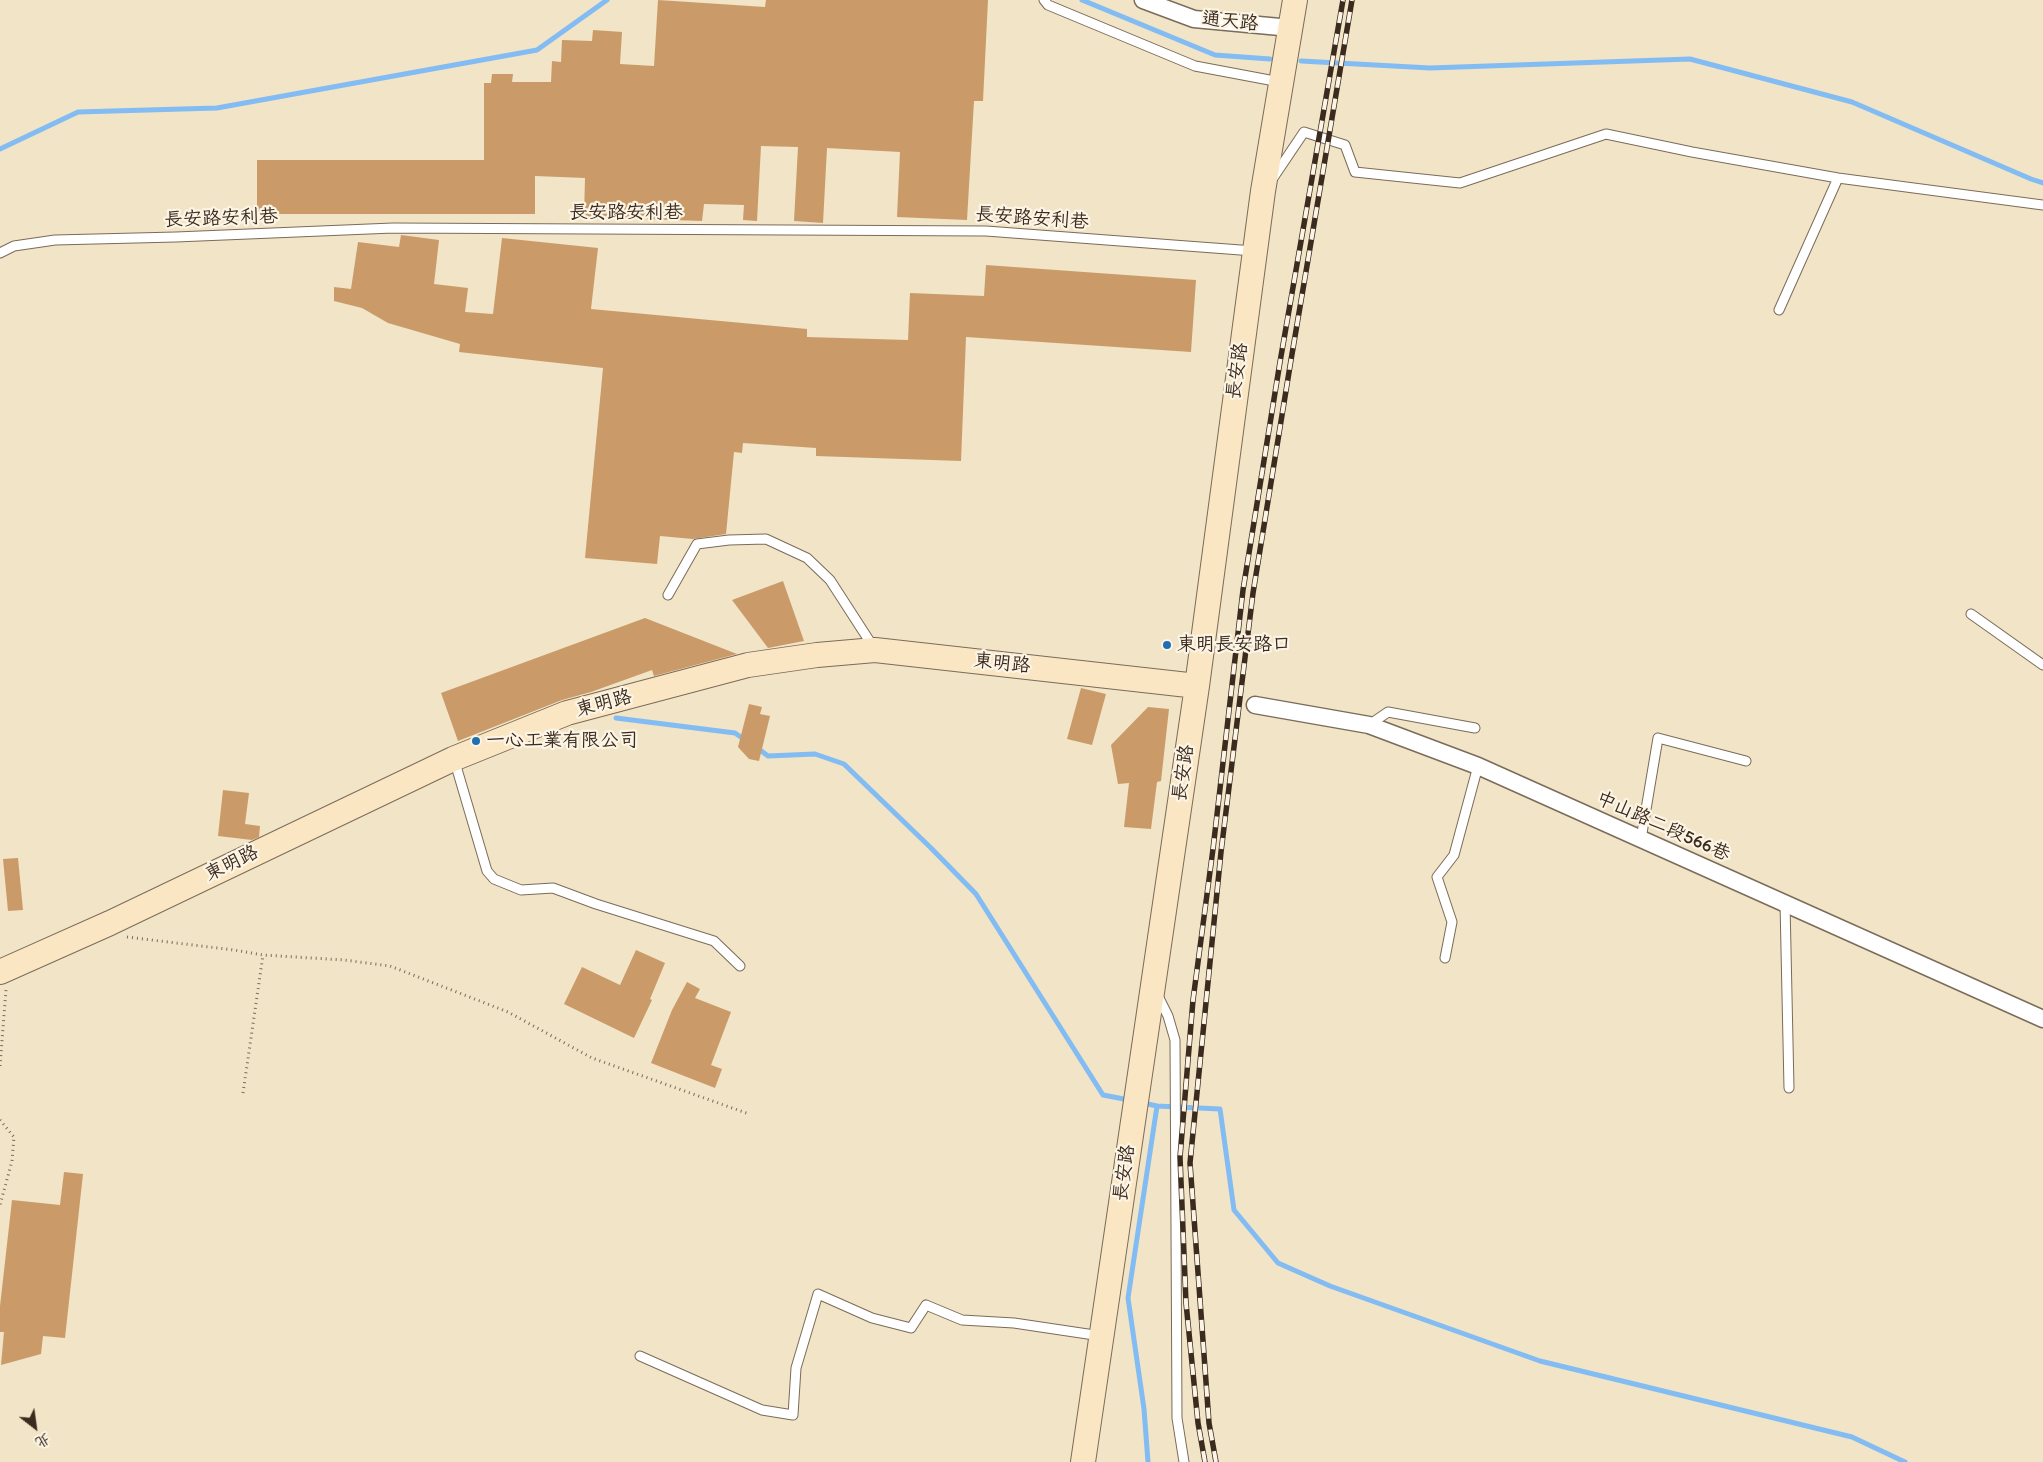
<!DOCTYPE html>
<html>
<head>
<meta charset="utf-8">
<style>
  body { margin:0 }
  #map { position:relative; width:2043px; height:1462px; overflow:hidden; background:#f1e4c7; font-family:Itim,"LXGW WenKai TC",sans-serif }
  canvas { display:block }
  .north { position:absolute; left:10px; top:1402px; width:50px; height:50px; -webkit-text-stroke:4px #fcf5e5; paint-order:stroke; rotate:150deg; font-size:14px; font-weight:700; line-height:20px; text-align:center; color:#3b2a1e }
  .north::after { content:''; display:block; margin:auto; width:18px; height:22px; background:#3b2a1e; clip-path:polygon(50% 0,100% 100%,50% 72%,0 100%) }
</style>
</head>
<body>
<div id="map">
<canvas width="2043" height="1462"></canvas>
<div class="north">北</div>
</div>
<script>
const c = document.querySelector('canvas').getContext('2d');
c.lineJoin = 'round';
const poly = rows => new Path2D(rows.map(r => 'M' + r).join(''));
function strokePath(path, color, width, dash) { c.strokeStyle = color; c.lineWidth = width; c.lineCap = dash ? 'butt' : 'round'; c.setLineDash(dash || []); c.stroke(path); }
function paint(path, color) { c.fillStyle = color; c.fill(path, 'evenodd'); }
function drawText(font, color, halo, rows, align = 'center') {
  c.font = font + ' Itim,"LXGW WenKai TC",sans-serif'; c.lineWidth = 4.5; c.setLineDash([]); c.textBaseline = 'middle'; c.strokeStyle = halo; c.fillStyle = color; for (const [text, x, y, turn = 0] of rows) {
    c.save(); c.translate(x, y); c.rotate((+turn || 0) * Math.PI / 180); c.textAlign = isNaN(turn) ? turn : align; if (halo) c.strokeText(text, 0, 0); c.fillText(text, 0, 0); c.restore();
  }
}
strokePath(poly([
  [1082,0,1215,55,1270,59],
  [1301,61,1430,68,1690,59,1852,102,2031,179,2043,183],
  [0,149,78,112,217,108,537,50,607,0],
  [616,718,735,733,745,740],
  [756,747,768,756,815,754,844,764,931,848,976,894,1103,1095,1129,1100],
  [1143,1103,1157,1106,1128,1298,1144,1409,1148,1462],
  [1157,1106,1220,1109,1234,1210,1278,1263,1330,1286,1540,1361,1852,1437,1905,1462]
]), '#82bcf3', 5);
paint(poly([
  [658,0,765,7,766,0,988,0,983,101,974,101,967,220,897,217,900,152,827,148,823,223,794,221,798,147,761,146,757,221,743,220,744,205,704,204,702,221,584,217,585,178,535,176,535,214,257,214,257,160,484,160,484,83,491,83,492,74,513,74,512,82,551,82,552,61,561,62,562,40,592,41,593,30,622,32,620,64,654,66],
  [401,235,439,240,434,284,468,288,465,312,493,314,502,238,598,248,591,309,807,329,807,337,908,340,910,293,984,296,986,265,1196,280,1191,352,966,337,961,461,816,456,816,448,743,443,742,453,734,452,726,534,693,539,660,536,657,564,585,558,603,368,459,352,460,344,388,323,362,308,334,301,334,287,351,289,358,242,399,247],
  [783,581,804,641,768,648,732,600],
  [645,618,737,654,654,676,652,670,591,692,562,700,458,741,441,693],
  [1081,688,1106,694,1092,745,1067,739],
  [749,704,762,707,760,714,770,716,759,761,749,759,738,747],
  [1148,707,1169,709,1161,781,1157,782,1151,829,1124,827,1129,783,1118,784,1111,745],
  [223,790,249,793,245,824,260,826,259,837,252,840,218,836],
  [18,858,23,910,8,911,3,859],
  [636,950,665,963,650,999,652,1000,634,1038,564,1004,582,967,620,985],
  [687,982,700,989,695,998,731,1012,711,1065,722,1069,715,1088,651,1063,672,1010],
  [64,1172,83,1174,65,1338,43,1336,41,1354,1,1365,4,1332,0,1332,0,1306,12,1200,60,1205]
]), '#ca9b69');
const lane = poly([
  [1044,0,1048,5,1195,66,1280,82],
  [1273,178,1304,132,1345,145,1355,172,1460,183,1606,134,1692,152,1838,178,2043,205],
  [0,253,14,246,55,240,176,237,393,228,986,231,1254,251],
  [1779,310,1838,178],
  [668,595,697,544,729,540,766,539,807,558,830,580,874,648],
  [1971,614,2043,665],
  [1369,725,1388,712,1475,728],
  [454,759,487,871,494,879,521,890,553,888,596,904,714,941,740,966],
  [1641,839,1658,738,1746,761],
  [1785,903,1789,1088],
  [1445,958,1452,922,1437,877,1454,855,1478,766],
  [1157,994,1168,1016,1175,1040,1177,1418,1184,1462],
  [640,1356,762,1410,793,1415,796,1368,818,1294,872,1318,911,1328,926,1305,962,1320,1014,1323,1101,1336]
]);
const street = poly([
  [1143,0,1194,19,1291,28],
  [1255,705,1369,725,1478,766,2043,1019]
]);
const secondary = poly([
  [0,972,110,923,453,759,567,713,748,665,817,655,875,650,1197,686],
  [1083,1462,1197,686,1263,191,1295,0]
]);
strokePath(lane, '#7b6b59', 11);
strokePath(street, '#7b6b59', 19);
strokePath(secondary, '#7b6b59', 26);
strokePath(poly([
  [127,937,234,950,263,955,344,960,390,966,508,1012,592,1058,749,1114],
  [0,1066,6,990],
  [243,1093,263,955],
  [0,1120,14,1137,12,1161,0,1205]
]), '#7b6b59', 3, [1, 4]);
strokePath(lane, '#fff', 9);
strokePath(street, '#fff', 16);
strokePath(secondary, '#fbe6c4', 24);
const rail = poly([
  [1205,1462,1198,1423,1186,1303,1180,1157,1193,1000,1213,849,1243,590,1280,362,1343,0],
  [1216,1462,1209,1423,1190,1163,1221,852,1253,593,1291,360,1352,0]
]);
strokePath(rail, '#3b2a1e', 5.5);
strokePath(rail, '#fcf5e5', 4, [11]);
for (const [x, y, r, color] of [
  [1167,645,5,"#1f6fb2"],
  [476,741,5,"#1f6fb2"]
]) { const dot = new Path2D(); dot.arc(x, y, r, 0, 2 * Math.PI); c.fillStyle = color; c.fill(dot); strokePath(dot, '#fcf5e5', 2); }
drawText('19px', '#3b2a1e', '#fcf5e5', [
  ["通天路",1230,22,6],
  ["長安路安利巷",626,213],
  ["長安路安利巷",221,219,-2],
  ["長安路安利巷",1032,219,4],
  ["長安路",1238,371,-82],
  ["東明路",1002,664,6],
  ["東明路",604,704,-15],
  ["長安路",1184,773,-82],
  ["中山路二段566巷",1663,827,24],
  ["東明路",232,864,-26],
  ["長安路",1125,1173,-82]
]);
drawText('19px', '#3b2a1e', '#fcf5e5', [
  ["東明長安路口",1177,645],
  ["一心工業有限公司",486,741]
], 'left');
</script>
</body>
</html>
